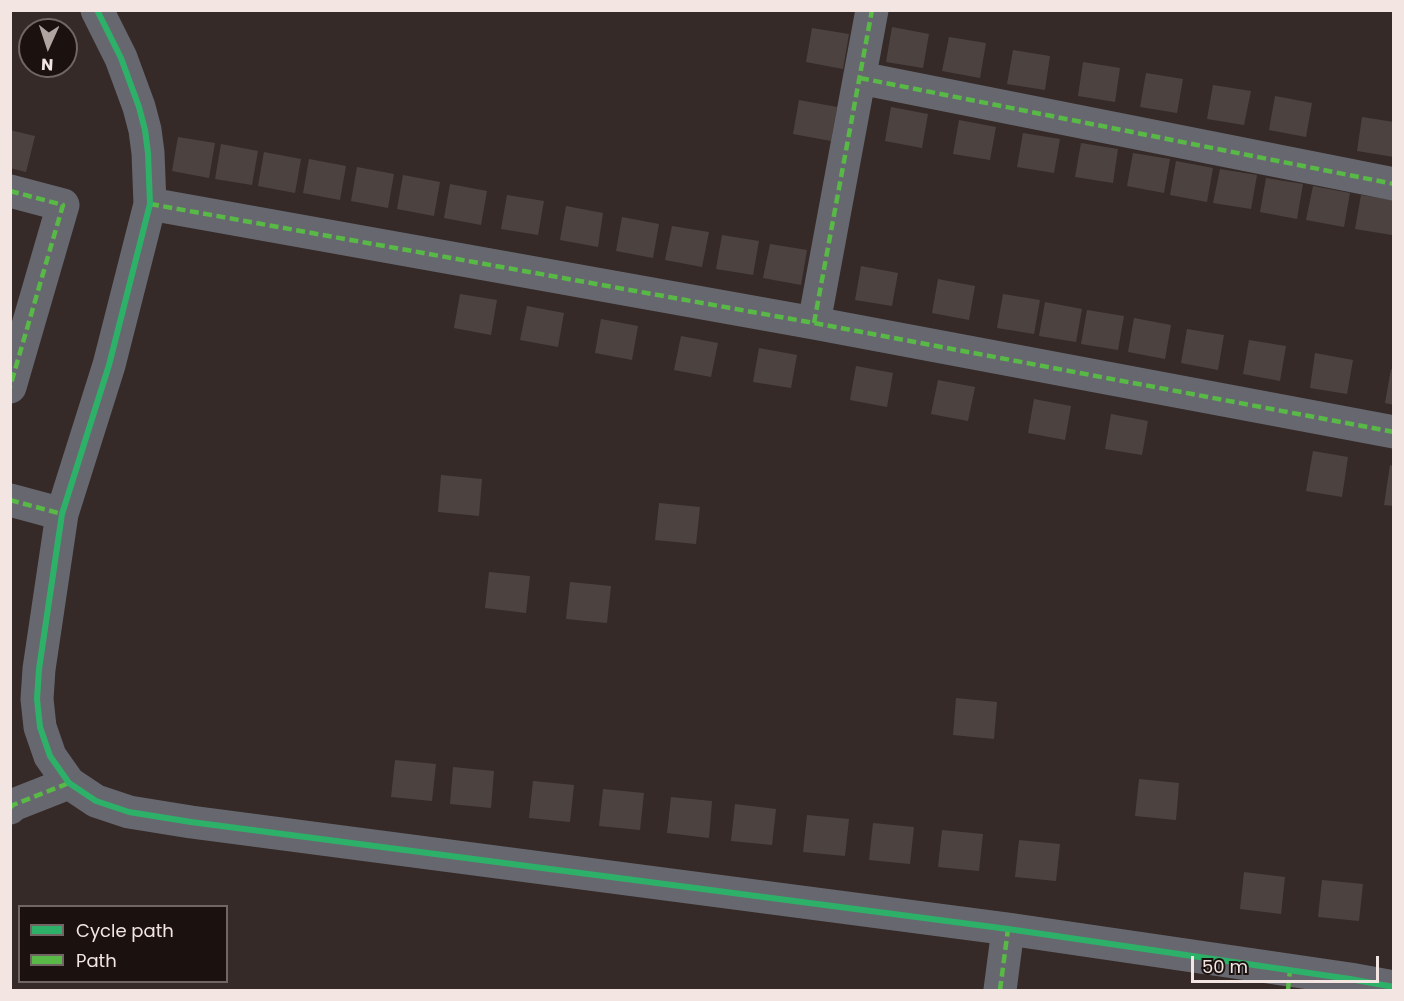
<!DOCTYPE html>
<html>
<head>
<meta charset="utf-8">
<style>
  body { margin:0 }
  #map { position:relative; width:1404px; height:1001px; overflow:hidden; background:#352a28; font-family:Poppins,sans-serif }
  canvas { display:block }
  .frame { position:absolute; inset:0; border:12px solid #f3e5e2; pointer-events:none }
  .legend { position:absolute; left:18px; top:905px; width:210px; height:78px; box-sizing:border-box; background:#1b1210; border:2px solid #716664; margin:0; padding:8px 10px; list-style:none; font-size:18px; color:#f3e5e2 }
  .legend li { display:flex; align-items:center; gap:12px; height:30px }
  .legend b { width:30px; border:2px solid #716664 }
  .north { position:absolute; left:18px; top:18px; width:60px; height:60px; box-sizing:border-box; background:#1b1210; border:2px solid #716664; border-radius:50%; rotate:183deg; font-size:16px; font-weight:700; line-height:24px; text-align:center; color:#f3e5e2 }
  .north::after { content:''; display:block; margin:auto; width:21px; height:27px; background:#b0a4a1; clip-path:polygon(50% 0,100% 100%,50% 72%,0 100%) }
  .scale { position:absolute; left:1191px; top:956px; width:188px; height:27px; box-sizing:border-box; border:3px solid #f3e5e2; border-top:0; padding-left:8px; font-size:18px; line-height:21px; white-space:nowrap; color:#f3e5e2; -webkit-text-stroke:4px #1b1210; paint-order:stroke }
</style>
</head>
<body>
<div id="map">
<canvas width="1404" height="1001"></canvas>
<div class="frame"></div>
<ul class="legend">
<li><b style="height:8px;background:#2db169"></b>Cycle path</li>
<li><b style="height:8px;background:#58b947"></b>Path</li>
</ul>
<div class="north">N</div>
<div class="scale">50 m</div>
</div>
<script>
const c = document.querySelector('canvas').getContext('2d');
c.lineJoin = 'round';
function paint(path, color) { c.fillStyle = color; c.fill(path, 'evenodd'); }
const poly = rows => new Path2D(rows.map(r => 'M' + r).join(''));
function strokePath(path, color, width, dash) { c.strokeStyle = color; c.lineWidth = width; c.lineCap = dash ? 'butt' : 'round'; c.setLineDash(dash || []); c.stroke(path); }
paint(poly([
  [892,27,929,34,923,68,886,62],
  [812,28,849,34,843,69,806,62],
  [949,37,986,43,980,78,942,71],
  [1013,50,1050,56,1045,90,1007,84],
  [1083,62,1120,68,1115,102,1078,96],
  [1146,73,1183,79,1177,113,1140,107],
  [1213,85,1251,91,1244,125,1207,119],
  [1275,96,1312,103,1306,137,1269,130],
  [799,100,837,107,831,141,793,134],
  [891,107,928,114,922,148,885,141],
  [1362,117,1394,122,1394,157,1357,151],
  [959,120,996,127,990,160,953,154],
  [10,130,35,136,26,172,10,168],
  [1023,133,1060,139,1054,173,1017,167],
  [178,137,215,143,209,178,172,171],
  [1081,143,1118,149,1113,183,1075,177],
  [221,144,258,151,252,185,215,179],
  [264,152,301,159,295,193,258,186],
  [1133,153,1170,159,1164,193,1127,186],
  [309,159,346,166,340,200,303,193],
  [1176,161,1213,168,1207,202,1170,195],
  [357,167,394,174,388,208,351,201],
  [1220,169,1257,175,1251,209,1213,203],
  [403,175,440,182,434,216,397,209],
  [1266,178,1303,184,1297,219,1260,212],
  [450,184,487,191,481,225,444,218],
  [1313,186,1350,193,1344,227,1306,220],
  [507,195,544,201,538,235,501,229],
  [1361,195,1394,200,1394,227,1392,235,1355,229],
  [566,206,603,213,598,247,560,240],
  [622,217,659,224,653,258,616,251],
  [672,226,709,232,702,267,665,260],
  [722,235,759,241,753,275,716,269],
  [770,244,807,250,801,285,763,278],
  [861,266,898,273,892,306,855,300],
  [938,279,975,286,969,320,932,313],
  [460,294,497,300,491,335,454,328],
  [1003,294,1040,300,1034,334,997,328],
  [1045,302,1082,309,1076,342,1039,336],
  [527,306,564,313,558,347,520,340],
  [1087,310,1124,316,1118,350,1081,344],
  [1134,318,1171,325,1165,359,1128,352],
  [601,319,638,326,632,360,595,353],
  [1187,329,1224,335,1218,370,1181,363],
  [681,336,718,343,711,377,674,370],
  [1249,340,1286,346,1280,381,1243,374],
  [759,348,797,355,791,388,753,382],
  [1315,353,1353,360,1347,394,1310,388],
  [856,366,893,373,887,407,850,400],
  [1391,369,1394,370,1394,405,1385,403],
  [938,380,975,387,968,421,931,414],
  [1034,399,1071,406,1065,440,1028,433],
  [1111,414,1148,421,1142,455,1105,449],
  [1313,451,1348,457,1342,497,1306,491],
  [1390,465,1394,466,1394,506,1384,505],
  [441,475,482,479,479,516,438,512],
  [659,503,700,507,696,544,655,540],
  [489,572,530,576,526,613,485,608],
  [570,582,611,586,607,623,566,619],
  [956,698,997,702,994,739,953,735],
  [395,760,436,764,432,801,391,797],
  [453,767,494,771,491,808,450,804],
  [1139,779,1179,783,1176,820,1135,816],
  [533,781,574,785,570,822,529,818],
  [603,789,644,793,640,830,599,826],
  [671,797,712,801,709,838,667,833],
  [735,804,776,809,772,845,731,841],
  [807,815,849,819,845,856,803,852],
  [873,823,914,827,910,864,869,860],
  [942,830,983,834,979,871,938,867],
  [1019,840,1060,844,1056,881,1015,877],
  [1244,872,1285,877,1281,914,1240,909],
  [1322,880,1363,884,1359,921,1318,917]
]), '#4c4341');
strokePath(poly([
  [97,10,121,58,139,107,145,130,148,153,150,204,109,365,62,514,39,669,37,699,40,727,50,756,69,783,96,801,129,812,191,822,1008,929,1350,979,1394,987],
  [860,78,1394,184],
  [10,191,63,205,10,387],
  [150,204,814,323,1394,432],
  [814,323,872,10],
  [10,500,62,514],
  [10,808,13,805,69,783],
  [1000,990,1008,929]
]), '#67686f', 33);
strokePath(poly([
  [860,78,1394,184],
  [10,191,63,205,10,387],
  [150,204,814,323,1394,432],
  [814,323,872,10],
  [10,500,62,514],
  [10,808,13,805,69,783],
  [1000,990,1008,929],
  [1288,990,1290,970]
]), '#58b947', 4.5, [9, 4.5]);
strokePath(poly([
  [97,10,121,58,139,107,145,130,148,153,150,204,109,365,62,514,39,669,37,699,40,727,50,756,69,783,96,801,129,812,191,822,1008,929,1350,979,1394,987]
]), '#2db169', 6);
</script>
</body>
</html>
